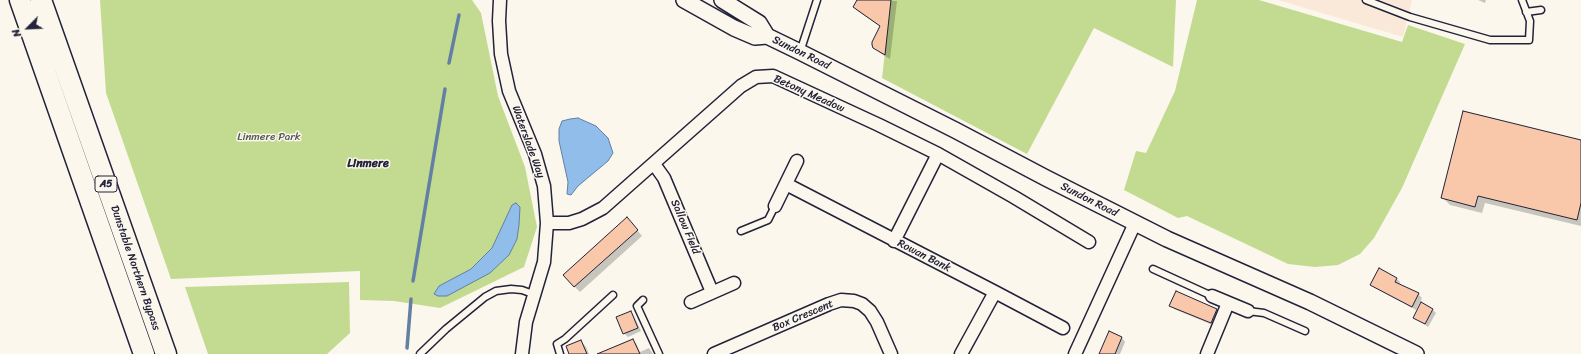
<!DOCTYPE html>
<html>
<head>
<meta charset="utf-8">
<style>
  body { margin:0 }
  #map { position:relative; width:1581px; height:354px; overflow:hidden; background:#fbf7ec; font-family:Sriracha,sans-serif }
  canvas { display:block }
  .north { position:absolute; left:8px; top:8px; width:40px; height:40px; -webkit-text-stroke:3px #fbf7ec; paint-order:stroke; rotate:246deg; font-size:11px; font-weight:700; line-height:16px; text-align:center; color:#22223b }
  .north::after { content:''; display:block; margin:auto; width:14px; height:18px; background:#22223b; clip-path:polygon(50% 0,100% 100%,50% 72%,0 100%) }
</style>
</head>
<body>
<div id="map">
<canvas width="1581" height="354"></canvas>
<div class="north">N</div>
</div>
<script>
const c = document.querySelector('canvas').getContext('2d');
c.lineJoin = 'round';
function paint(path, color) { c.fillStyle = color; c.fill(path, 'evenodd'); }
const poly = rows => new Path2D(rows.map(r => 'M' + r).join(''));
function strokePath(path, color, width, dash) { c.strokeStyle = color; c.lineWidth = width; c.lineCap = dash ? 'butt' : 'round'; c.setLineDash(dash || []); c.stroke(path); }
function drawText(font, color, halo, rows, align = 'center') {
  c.font = font + ' Sriracha,sans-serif'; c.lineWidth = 3; c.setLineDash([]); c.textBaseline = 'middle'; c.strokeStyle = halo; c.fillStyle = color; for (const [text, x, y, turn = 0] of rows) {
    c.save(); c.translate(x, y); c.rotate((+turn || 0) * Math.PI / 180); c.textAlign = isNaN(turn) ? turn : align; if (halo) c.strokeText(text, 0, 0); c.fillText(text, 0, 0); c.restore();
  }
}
paint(poly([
  [1278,0,1412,0,1403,37]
]), '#fae9d8');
paint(poly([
  [100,0,472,0,481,13,498,96,525,167,537,227,524,267,440,308,394,301,360,300,360,271,171,279,106,93],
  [891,0,1176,0,1173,67,1094,28,1027,154,882,78],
  [1197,0,1259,0,1402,42,1408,25,1465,44,1402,188,1374,238,1360,254,1338,265,1315,267,1288,264,1187,216,1178,218,1124,190,1136,151,1146,153,1175,91],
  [349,282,350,333,327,354,208,354,185,287]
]), '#c3db91');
const water = poly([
  [578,118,596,126,608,138,613,153,608,161,578,186,571,195,567,194,568,182,559,141,559,129,562,121,570,119,578,118],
  [516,203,520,207,519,225,517,239,509,255,490,273,447,296,438,296,434,294,439,286,471,269,492,248,512,205,516,203]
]);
paint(water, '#90bdea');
strokePath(water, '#647fa4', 1);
paint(poly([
  [858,0,897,1,890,59,880,53,874,47,881,27,859,12,854,7],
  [1478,0,1486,0,1485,3],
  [1581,141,1581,226,1485,203,1482,213,1450,205,1442,197],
  [632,224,642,236,580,292,574,286],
  [1397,279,1400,282,1399,285,1418,294,1422,298,1416,310,1375,288,1371,285],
  [1171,306,1216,310,1220,314,1215,326,1174,309],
  [1432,309,1436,313,1428,327,1414,317],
  [631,312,634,316,641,331,628,337,624,333],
  [1110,332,1122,338,1125,342,1120,354,1100,354],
  [633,340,636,343,640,352,649,348,653,354,616,354],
  [581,341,586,347,589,354,570,354]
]), '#0003');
strokePath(poly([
  [449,63,459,15],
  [413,281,445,89],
  [407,348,411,299]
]), '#647fa4', 3.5);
const building = poly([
  [857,0,891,0,885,55,873,48,872,45,872,42,880,26,853,7,857,0],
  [1463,111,1581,140,1581,203,1577,220,1478,196,1475,207,1441,198,1463,111],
  [627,217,638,230,574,287,563,275,627,217],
  [1379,268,1397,278,1395,282,1419,293,1412,307,1370,285,1379,268],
  [1176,291,1217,309,1211,323,1169,306,1176,291],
  [1421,302,1433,309,1425,324,1413,318,1421,302],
  [631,311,638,328,623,334,616,317,631,311],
  [1109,331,1122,337,1115,354,1099,354,1109,331],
  [633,339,640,354,597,354,633,339],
  [581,340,587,354,569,354,566,346,581,340]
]);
paint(building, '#f9c7a9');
strokePath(building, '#22223b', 1);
const service = poly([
  [1366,0,1410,17,1490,40,1529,40,1530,21,1522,0],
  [1526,12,1541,10],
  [800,52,817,0],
  [741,231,768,220,775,206],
  [1153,269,1212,296],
  [643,300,637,306,659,354],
  [1248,311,1264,313,1305,331],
  [420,354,446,329,485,297,496,291,511,289,522,290,533,294],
  [560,354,557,344,565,339,613,295]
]);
const minor = poly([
  [500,0,499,21,501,54,509,91,535,154,544,186,547,223,544,262,526,322,522,354],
  [654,164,664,178,712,292],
  [786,184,995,292,1063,328],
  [775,206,797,161],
  [547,223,569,223,582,219,603,208,741,86,756,77,773,76,879,125,938,154,1014,197,1089,242],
  [894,241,938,154],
  [1212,296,1248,311],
  [691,302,734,283],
  [714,354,829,304,841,300,854,301,862,304,870,311,877,322,891,354],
  [961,354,995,292],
  [1075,354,1135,223],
  [1207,354,1228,303]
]);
const tertiary = poly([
  [684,0,734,28,755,37,767,36,800,52,955,130,1046,178,1167,239,1310,302,1416,354],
  [722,0,759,23,767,36]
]);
const trunk = poly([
  [20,0,144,354],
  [41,0,166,354]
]);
strokePath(service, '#22223b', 9);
strokePath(minor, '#22223b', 15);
strokePath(tertiary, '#22223b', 18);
strokePath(trunk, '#22223b', 23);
strokePath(service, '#fbf7ec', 6);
strokePath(minor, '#fbf7ec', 12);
strokePath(tertiary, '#fbf7ec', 15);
strokePath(trunk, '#fbf7ec', 20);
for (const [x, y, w] of [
  [106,184,22]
]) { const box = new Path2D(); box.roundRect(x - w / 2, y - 8, w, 16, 3); c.fillStyle = '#fbf7ec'; c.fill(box); strokePath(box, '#22223b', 1); }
drawText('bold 10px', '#22223b', null, [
  ["A5",106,184]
]);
drawText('11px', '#22223b', '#fbf7ec', [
  ["Sundon Road",801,53,26],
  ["Betony Meadow",809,94,24],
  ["Waterslade Way",528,142,70],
  ["Sundon Road",1089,200,27],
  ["Sallow Field",685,227,67],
  ["Rowan Bank",924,256,27],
  ["Dunstable Northern Bypass",135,268,71],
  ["Box Crescent",803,316,-23]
]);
drawText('11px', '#525a55', '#fbf7ec', [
  ["Linmere Park",269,137]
]);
drawText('bold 12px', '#22223b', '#fbf7ec', [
  ["Linmere",368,164]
]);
</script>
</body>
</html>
